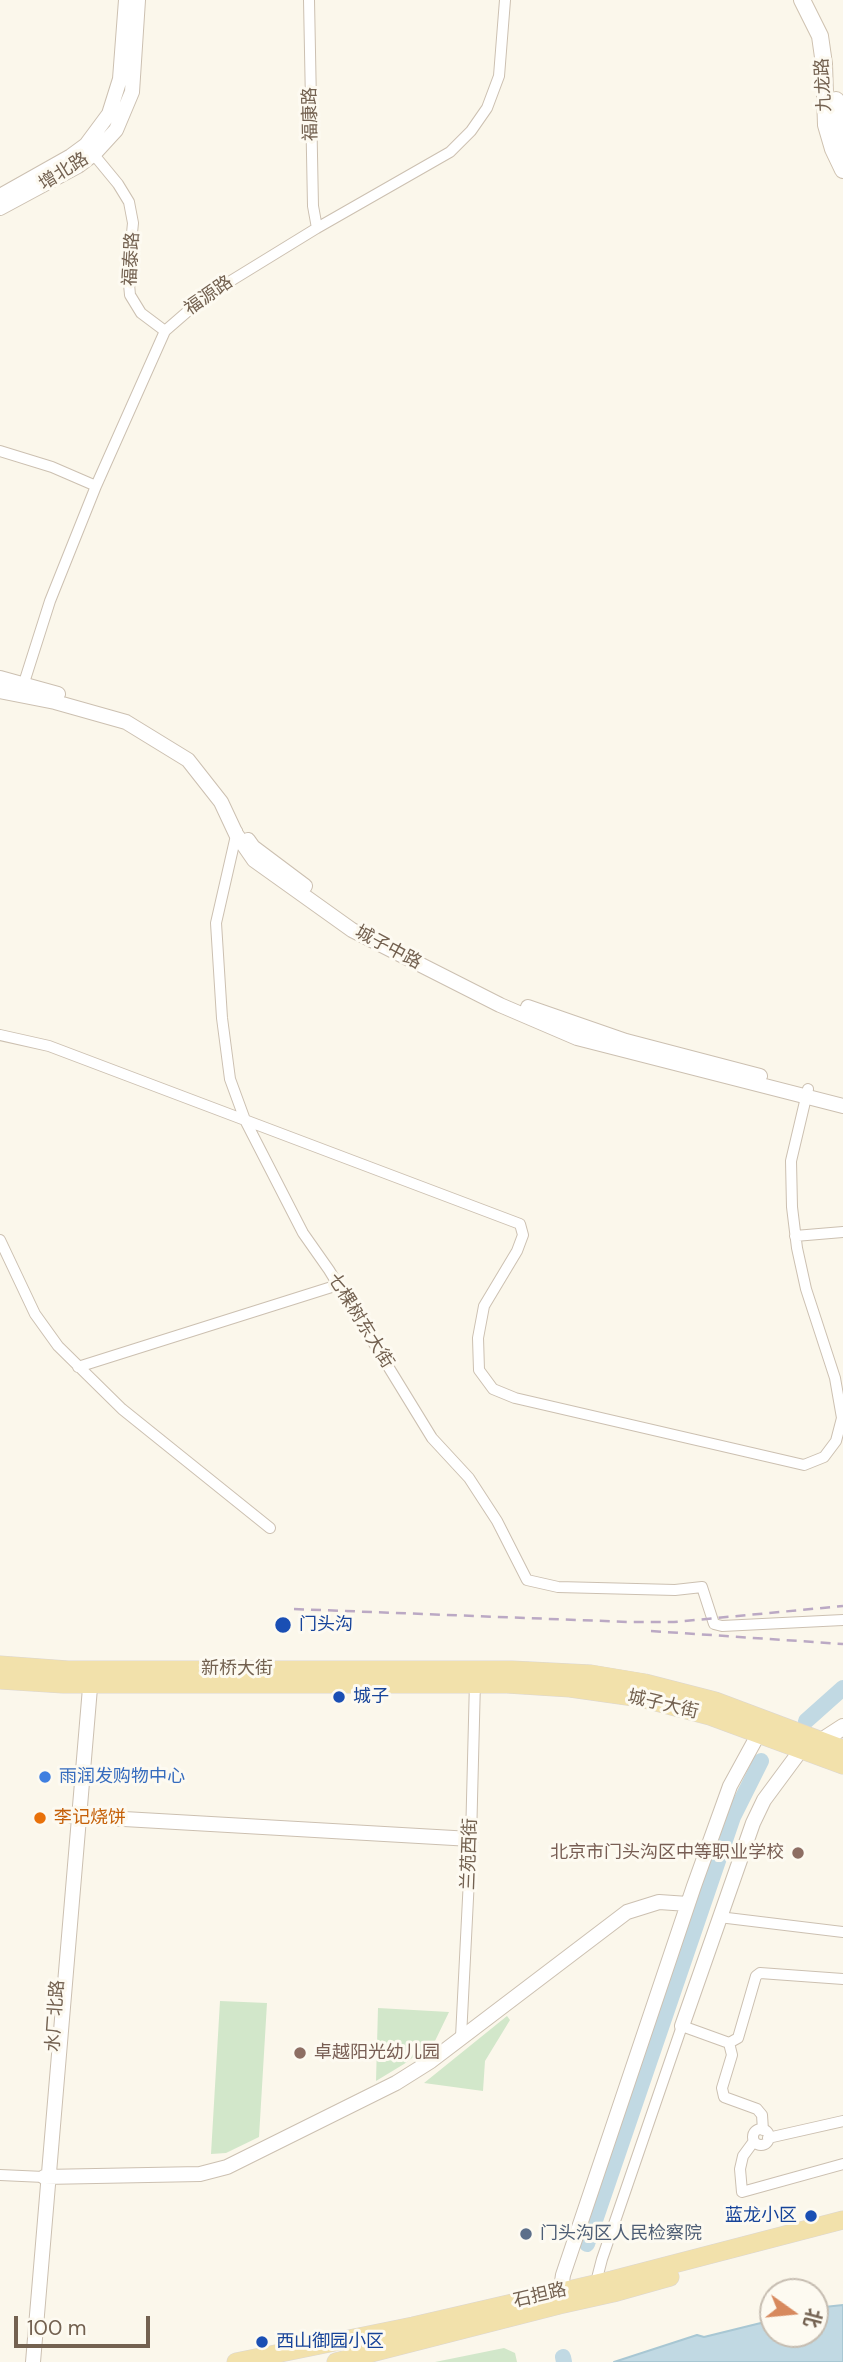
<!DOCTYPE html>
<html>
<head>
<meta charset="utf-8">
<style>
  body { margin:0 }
  #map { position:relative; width:843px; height:2362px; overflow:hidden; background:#fbf7eb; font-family:"DM Sans","Noto Sans SC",sans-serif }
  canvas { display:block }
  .north { position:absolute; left:759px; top:2278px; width:70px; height:70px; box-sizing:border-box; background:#fdfaf1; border:2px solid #c6bdb1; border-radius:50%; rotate:105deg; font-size:19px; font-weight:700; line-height:28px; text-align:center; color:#736150 }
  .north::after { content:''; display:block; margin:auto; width:24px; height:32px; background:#d7895e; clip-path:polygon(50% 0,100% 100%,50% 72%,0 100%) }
  .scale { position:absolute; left:14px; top:2316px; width:136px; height:32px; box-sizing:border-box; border:4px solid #736150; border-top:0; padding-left:9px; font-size:21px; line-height:24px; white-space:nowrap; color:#736150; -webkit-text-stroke:5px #fdfaf1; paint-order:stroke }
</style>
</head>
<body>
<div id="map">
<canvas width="843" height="2362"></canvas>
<div class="north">北</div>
<div class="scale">100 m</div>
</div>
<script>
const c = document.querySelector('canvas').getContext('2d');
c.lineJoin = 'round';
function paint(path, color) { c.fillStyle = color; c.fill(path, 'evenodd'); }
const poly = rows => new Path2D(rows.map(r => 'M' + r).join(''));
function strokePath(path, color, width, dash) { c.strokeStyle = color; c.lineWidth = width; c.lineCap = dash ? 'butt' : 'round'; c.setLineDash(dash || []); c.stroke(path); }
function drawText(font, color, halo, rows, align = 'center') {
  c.font = font + ' "DM Sans","Noto Sans SC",sans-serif'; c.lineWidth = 6; c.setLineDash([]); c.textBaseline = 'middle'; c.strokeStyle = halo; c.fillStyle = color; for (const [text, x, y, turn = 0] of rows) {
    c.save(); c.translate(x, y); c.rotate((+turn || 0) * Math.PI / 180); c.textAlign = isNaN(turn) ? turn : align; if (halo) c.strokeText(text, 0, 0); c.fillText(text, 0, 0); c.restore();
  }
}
paint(poly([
  [220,2001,267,2003,259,2137,226,2153,211,2154],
  [378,2008,449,2012,435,2041,404,2064,376,2081],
  [507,2016,510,2020,485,2061,483,2091,424,2083],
  [504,2348,515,2353,517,2362,435,2362]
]), '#d2e7ca');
const water = poly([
  [843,2305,843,2362,614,2362,697,2335,704,2337,773,2320,773,2334,815,2334,815,2308,843,2305]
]);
paint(water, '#c1d9e3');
strokePath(water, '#a8c7d3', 2);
strokePath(poly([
  [806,1721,843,1688],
  [587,2244,733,1817,761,1761],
  [563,2357,564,2362]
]), '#c1d9e3', 16);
const minor = poly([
  [309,0,313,206,317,228],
  [90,150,118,184,129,202,133,223,128,273,130,295,141,313,165,331],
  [0,451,52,467,96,486],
  [22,689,50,601,96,486,165,331,203,298,317,228,450,152,471,131,487,108,499,76,505,0],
  [237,831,216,923,222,1018,230,1079,245,1120,303,1233,329,1270,432,1438,469,1478,497,1521,527,1580,558,1587,675,1590,702,1587,714,1624,722,1626,843,1620],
  [0,1035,49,1046,520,1224,523,1235,517,1251,484,1306,478,1338,479,1370,493,1389,515,1398,804,1465,824,1457,836,1441,842,1418,835,1378,806,1289,797,1248,792,1207,791,1161,808,1089],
  [795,1236,843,1232],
  [0,1240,35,1314,58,1346,122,1409,270,1528],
  [78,1367,338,1285],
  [719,1917,843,1932],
  [461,2037,471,1839,475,1681],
  [729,2043,738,2038,756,1976,760,1973,843,1979],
  '753 2137a8 8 0 1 1 16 0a8 8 0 1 1-16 0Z',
  [768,2138,843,2121],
  [754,2141,743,2156,740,2169,742,2192,843,2164],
  [0,2175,44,2177],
  [595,2286,602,2259,682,2026,729,2043,732,2055,722,2088,724,2097,757,2109,762,2115,763,2130]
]);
const tertiary = poly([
  [0,196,71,156,86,145,109,114,120,79,126,0],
  [0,208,78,166,94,154,116,130,132,92,138,0],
  [0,678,58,694],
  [0,691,55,702,126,722,188,760,221,802,236,834,254,860,352,930,500,1005,577,1038,843,1106],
  [248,840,253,847,305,886],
  [528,1007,626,1041,760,1076],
  [72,1816,471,1839],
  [682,2026,753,1823,764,1800,801,1750],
  [44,2177,200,2174,227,2167,396,2083,431,2061,627,1912,659,1902,688,1904],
  [559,2302,563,2275,694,1886,730,1786,759,1733],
  [33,2362,91,1676]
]);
const secondary = poly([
  [802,0,820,36,824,64,826,125,833,149,843,170],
  [836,100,836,117,843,146],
  [823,1740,843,1727]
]);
const primary = poly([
  [0,1665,68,1670,512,1670,591,1674,645,1683,715,1701,843,1749],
  [0,1680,63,1684,507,1684,570,1688,641,1698,710,1716,843,1765],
  [236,2362,413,2326,612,2280,843,2220],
  [336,2362,559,2305,613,2293,670,2277]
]);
strokePath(minor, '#ccc0b1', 12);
strokePath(tertiary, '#ccc0b1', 16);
strokePath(secondary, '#cec1af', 18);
strokePath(primary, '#dbd6d2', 19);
strokePath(minor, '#fff', 10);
strokePath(tertiary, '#fff', 14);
strokePath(secondary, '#fff', 16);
strokePath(primary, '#f2e1ab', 18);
strokePath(poly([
  [294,1609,629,1622,674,1622,843,1606],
  [651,1631,843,1644]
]), '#bba9c4', 2.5, [10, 7]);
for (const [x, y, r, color] of [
  [283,1625,9,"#1a4fb4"],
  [339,1697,7,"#1a4fb4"],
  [45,1777,7,"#3f7fe0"],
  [40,1818,7,"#e8710a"],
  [798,1853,7,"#8d6e63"],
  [300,2053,7,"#8d6e63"],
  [811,2216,7,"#1a4fb4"],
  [526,2234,7,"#5c6f8a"],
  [262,2342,7,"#1a4fb4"]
]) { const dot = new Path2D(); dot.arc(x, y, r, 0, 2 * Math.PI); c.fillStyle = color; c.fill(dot); strokePath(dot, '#fdfaf1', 2.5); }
drawText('18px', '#736150', '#fdfaf1', [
  ["九龙路",824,85,-93],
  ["福康路",311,114,-91],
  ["增北路",64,172,-32],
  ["福泰路",132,259,-87],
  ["福源路",209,296,-35],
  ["城子中路",388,948,28],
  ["七棵树东大街",360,1321,58],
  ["新桥大街",237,1669],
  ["城子大街",663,1705,13],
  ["兰苑西街",470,1854,-88],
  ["水厂北路",56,2016,-86],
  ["石担路",540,2296,-13]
]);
drawText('18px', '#164399', '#fdfaf1', [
  ["门头沟",299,1625],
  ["城子",353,1697],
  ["蓝龙小区",797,2216,"right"],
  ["西山御园小区",276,2342]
], 'left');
drawText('18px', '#366cbe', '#fdfaf1', [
  ["雨润发购物中心",59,1777]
], 'left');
drawText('18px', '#c56008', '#fdfaf1', [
  ["李记烧饼",54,1818]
], 'left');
drawText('18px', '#785e54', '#fdfaf1', [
  ["北京市门头沟区中等职业学校",784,1853],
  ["卓越阳光幼儿园",314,2053,"left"]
], 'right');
drawText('18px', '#4e5e75', '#fdfaf1', [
  ["门头沟区人民检察院",540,2234]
], 'left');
</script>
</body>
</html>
